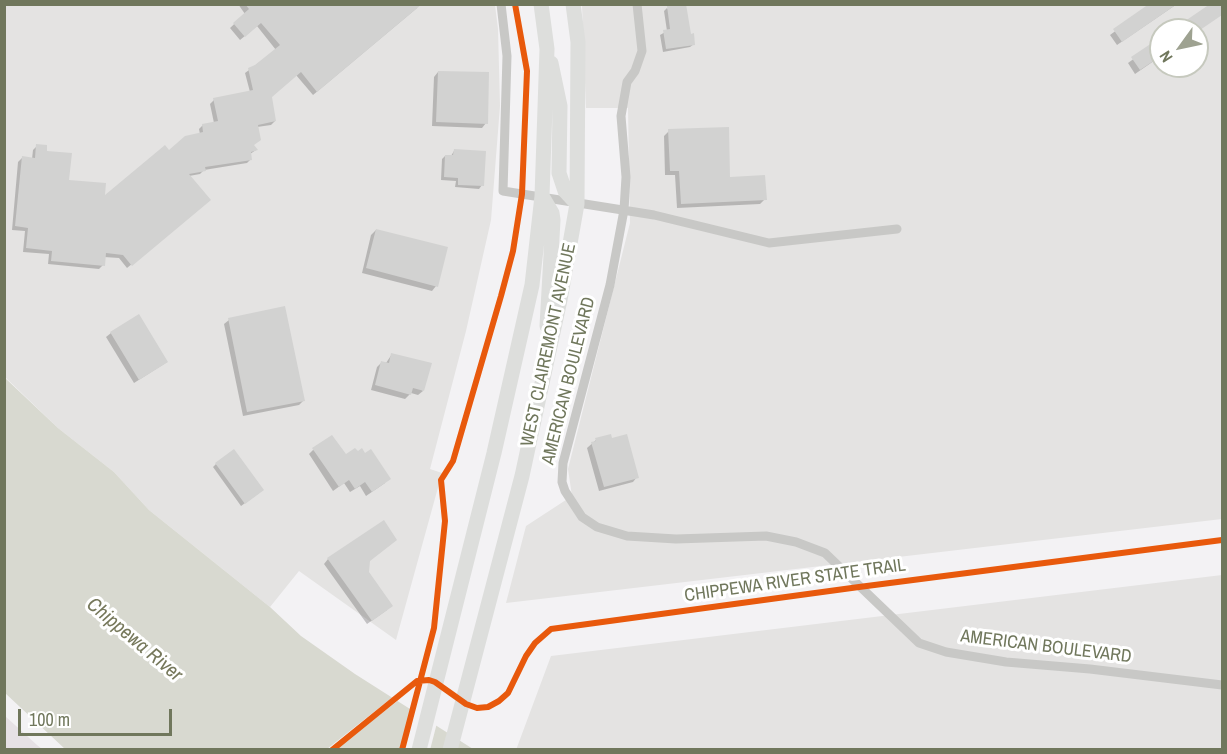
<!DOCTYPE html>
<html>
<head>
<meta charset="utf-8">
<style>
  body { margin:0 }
  #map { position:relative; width:1227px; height:754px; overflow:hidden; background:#f3f2f4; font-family:"Archivo Narrow",sans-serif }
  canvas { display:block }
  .frame { position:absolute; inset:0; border:6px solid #70775c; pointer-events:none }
  .north { position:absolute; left:1149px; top:18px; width:60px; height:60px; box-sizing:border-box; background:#fff; border:2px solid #c6c9be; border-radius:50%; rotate:237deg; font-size:16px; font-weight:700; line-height:24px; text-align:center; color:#70775c }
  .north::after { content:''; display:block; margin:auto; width:21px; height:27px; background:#9ea291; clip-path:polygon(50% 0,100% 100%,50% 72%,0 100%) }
  .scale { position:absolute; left:18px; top:709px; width:154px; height:27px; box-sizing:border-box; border:3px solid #70775c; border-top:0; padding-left:8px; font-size:18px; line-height:21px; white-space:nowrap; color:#70775c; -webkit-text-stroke:4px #fff; paint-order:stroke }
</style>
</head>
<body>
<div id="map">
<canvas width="1227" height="754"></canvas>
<div class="frame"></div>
<div class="north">N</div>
<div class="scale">100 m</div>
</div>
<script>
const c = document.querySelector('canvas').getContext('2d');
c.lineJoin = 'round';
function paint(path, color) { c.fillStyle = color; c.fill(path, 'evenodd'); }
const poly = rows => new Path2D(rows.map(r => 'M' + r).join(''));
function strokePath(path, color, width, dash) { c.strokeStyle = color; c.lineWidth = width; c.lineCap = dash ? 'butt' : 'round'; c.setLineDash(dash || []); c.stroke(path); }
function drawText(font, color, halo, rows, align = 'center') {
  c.font = font + ' "Archivo Narrow",sans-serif'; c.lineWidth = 6; c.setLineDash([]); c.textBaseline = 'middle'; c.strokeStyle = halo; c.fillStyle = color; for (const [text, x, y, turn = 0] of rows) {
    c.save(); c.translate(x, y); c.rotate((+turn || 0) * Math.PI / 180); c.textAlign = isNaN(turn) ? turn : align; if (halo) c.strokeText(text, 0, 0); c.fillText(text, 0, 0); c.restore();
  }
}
paint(poly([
  [4,5,495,5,498,29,500,106,491,220,466,331,430,469,442,473,396,640,299,571,270,607,149,510,114,472,58,428,5,377],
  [582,5,1222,5,1222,519,506,603,526,526,572,496,568,469,630,223,628,108,586,108],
  [1161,30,1197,30,1197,66,1161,66],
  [1222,575,1222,749,516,750,551,656]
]), '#e4e3e2');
paint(poly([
  [5,716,37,745,42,749,5,749]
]), '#e6e1e5');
paint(poly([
  [4,377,58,428,114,472,149,510,270,607,301,636,355,674,473,749,65,749,5,693]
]), '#d8d9d0');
paint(poly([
  [394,696,400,699,336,749,327,749],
  [412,707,437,723,430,750,400,749]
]), '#f3f2f4');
paint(poly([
  [238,4,417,8,313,95,296,75,270,97,275,121,271,125,257,127,252,146,256,150,250,154,251,159,247,163,204,170,200,174,189,176,205,204,127,268,119,258,104,257,103,265,99,269,48,264,49,254,23,252,25,231,12,230,18,162,22,158,32,159,33,150,37,146,45,152,68,181,103,198,169,152,200,134,199,129,203,125,214,123,210,104,214,100,250,92,245,73,276,50,257,26,240,40,230,28,245,14],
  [1152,4,1177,4,1117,45,1110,35],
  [667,8,689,35,694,44,690,47,663,52,660,35,667,31,664,11],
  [1161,39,1161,56,1135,74,1128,63],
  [438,72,486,123,482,128,432,126,434,77],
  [669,131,729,178,765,199,760,204,677,208,675,175,665,175,664,136],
  [454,151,482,185,479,189,455,187,456,181,441,180,442,159,445,156,451,156],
  [376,230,436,286,432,291,362,273,371,235],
  [229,320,304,400,299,405,243,416,224,324],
  [111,333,167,362,134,383,106,337],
  [392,354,423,391,418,395,411,393,405,399,371,390,377,367,382,362,386,363],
  [596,440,637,477,633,482,599,491,587,448],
  [313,450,345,456,385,483,366,496,360,486,350,492,344,483,333,491,309,454],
  [216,464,259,493,241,506,213,467],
  [328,559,369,561,367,572,387,610,367,624,324,564]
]), '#0003');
paint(poly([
  [245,4,422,4,317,92,301,72,272,97,276,121,258,125,261,140,254,145,258,150,251,152,252,160,205,167,206,171,189,174,211,200,132,266,123,255,106,253,105,266,51,261,52,251,26,248,28,228,15,226,22,156,35,158,36,144,47,145,47,151,72,153,69,180,106,183,105,195,165,145,169,150,185,136,203,132,202,124,218,121,213,98,253,90,248,68,255,65,280,45,261,23,245,37,233,23,249,9],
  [686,4,691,34,694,33,695,45,666,49,663,30,670,29,667,6],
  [1149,4,1177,4,1122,42,1113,29],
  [1210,4,1222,4,1222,15,1200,30,1172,30],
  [1161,37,1161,56,1140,70,1131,57],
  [438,71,489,72,488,124,436,122],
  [729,127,730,177,765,175,767,200,681,204,679,171,670,171,668,129],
  [454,149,486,151,484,186,458,185,458,178,444,177,445,155,453,155],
  [376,229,448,247,438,287,366,268],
  [285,306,305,401,247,412,228,318],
  [139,314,168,362,139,380,110,332],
  [391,353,432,363,424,391,413,388,411,395,375,385,381,361,389,363],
  [611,434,612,438,627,434,639,478,604,487,591,442,596,441,595,438],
  [332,435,346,454,355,448,358,451,362,448,365,453,371,449,391,479,372,492,365,482,355,489,349,480,339,487,312,448],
  [234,449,264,490,245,504,215,463],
  [384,520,397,540,370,561,369,572,393,606,372,621,327,558]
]), '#d2d2d1');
strokePath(poly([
  [501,4,507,56,503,191,654,215,769,243,897,229],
  [637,4,642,51,635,71,627,82,621,116,626,177,624,210,610,285,563,463,562,482,565,491,582,517,597,527,627,536,676,539,766,536,796,542,825,553,919,643,946,652,1006,662,1090,669,1222,685]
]), '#c8c8c6', 9);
strokePath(poly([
  [551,63,560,106,559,173,565,191,577,204],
  [542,196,552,213,553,220,547,326],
  [419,750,494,453,532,285,542,196,547,49,541,4],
  [450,750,522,476,560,300,577,204,578,42,573,4]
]), '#dddedc', 15);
strokePath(poly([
  [332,750,417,681,429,680,435,682,466,704,477,708,488,707,499,701,508,693,526,656,535,643,551,629,859,587,1222,540],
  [402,750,434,628,445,521,441,480,453,461,501,296,513,251,522,194,527,71,515,4]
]), '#e8590c', 6);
drawText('18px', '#70775c', '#fff', [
  ["WEST CLAIREMONT AVENUE",549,345,-78],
  ["AMERICAN BOULEVARD",569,381,-76],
  ["CHIPPEWA RIVER STATE TRAIL",795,581,-8],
  ["AMERICAN BOULEVARD",1046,647,7]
]);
drawText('italic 20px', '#76785b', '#fff', [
  ["Chippewa River",134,640,40]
]);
</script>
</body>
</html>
